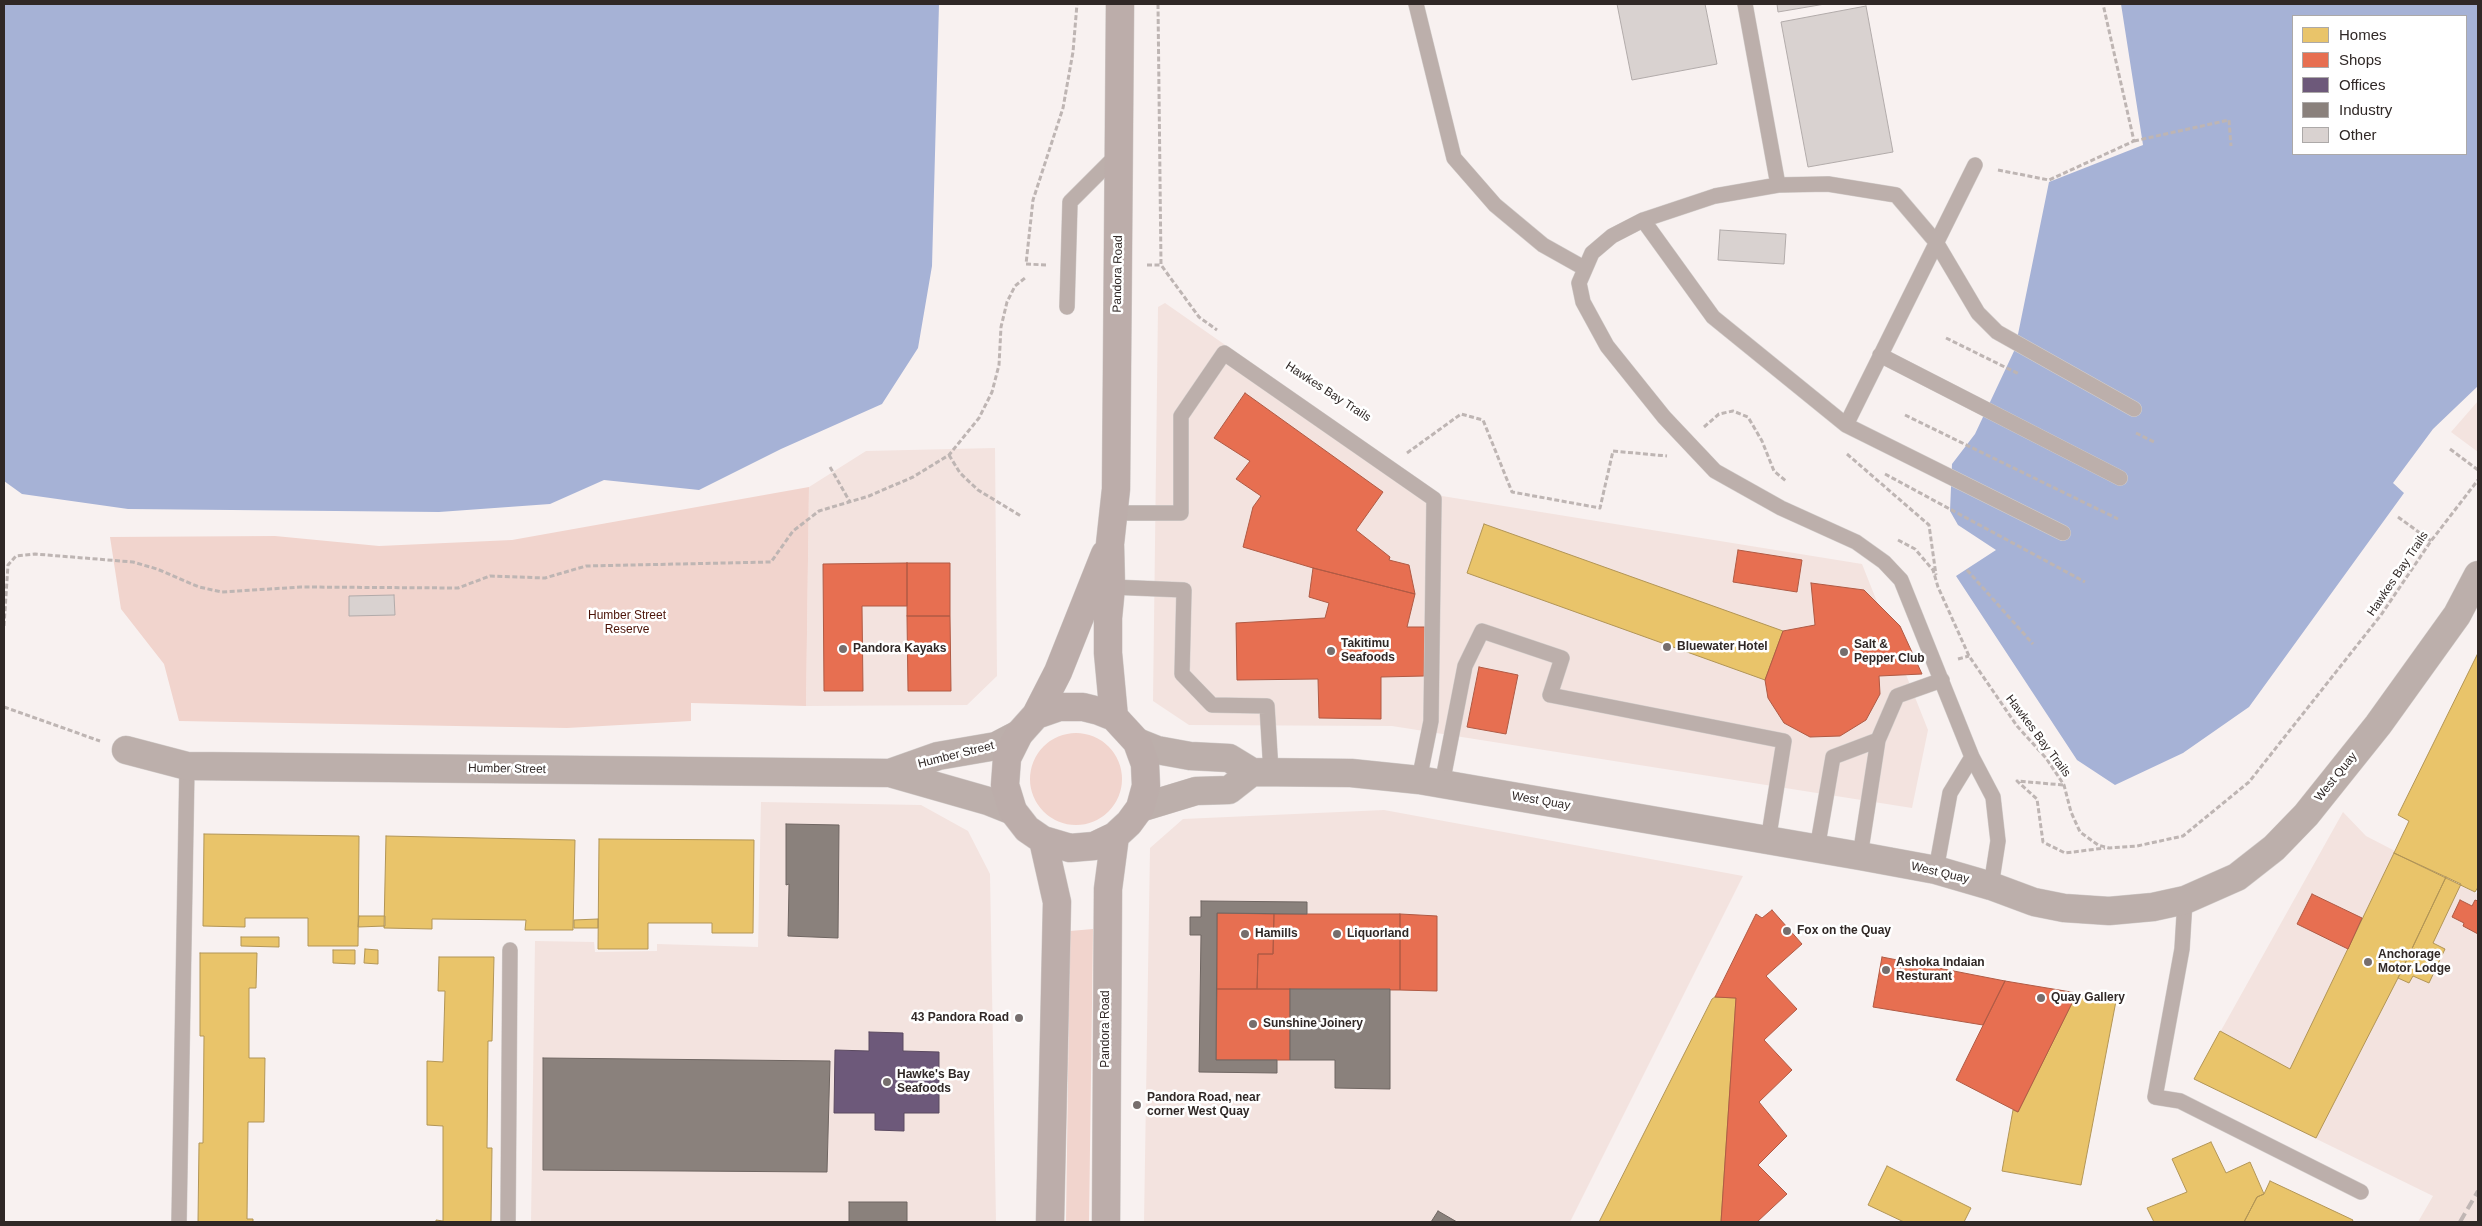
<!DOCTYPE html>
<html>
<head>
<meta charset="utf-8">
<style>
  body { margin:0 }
  #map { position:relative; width:2482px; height:1226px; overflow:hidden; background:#f8f1f0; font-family:Arial,sans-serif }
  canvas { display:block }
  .frame { position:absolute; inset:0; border:5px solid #302826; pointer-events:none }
  .legend { position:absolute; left:2292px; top:15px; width:175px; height:140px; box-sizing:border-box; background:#fff; border:1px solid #aca9a8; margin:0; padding:6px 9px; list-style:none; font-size:15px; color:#302826 }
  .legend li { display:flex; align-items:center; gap:10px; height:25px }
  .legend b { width:25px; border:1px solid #aca9a8 }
</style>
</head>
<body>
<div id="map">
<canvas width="2482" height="1226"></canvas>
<div class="frame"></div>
<ul class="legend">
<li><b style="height:14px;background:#e9c46a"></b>Homes</li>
<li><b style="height:14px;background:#e76f51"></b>Shops</li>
<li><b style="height:14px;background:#6d597a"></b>Offices</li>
<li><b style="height:14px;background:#8a817c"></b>Industry</li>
<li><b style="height:14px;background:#d9d2d0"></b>Other</li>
</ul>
</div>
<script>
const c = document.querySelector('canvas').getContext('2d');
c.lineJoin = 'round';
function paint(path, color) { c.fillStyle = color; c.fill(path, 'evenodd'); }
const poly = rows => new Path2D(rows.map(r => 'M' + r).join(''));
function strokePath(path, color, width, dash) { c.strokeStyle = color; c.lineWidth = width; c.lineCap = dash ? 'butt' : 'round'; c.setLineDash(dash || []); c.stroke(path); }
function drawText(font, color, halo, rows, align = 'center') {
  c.font = font + ' Arial,sans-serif'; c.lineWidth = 5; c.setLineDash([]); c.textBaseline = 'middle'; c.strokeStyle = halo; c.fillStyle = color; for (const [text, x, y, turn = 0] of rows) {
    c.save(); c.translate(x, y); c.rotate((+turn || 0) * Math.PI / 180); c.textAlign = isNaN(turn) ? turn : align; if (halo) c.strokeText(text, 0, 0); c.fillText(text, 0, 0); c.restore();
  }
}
paint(poly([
  [1165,303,1442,496,1862,564,1928,730,1912,808,1392,726,1189,725,1153,701,1158,307],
  [2478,401,2478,452,2451,432],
  [995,448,997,676,967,705,806,706,809,487,866,451],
  [761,802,921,805,968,831,990,874,996,1222,531,1222,535,941,594,942,595,952,657,951,657,944,758,947],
  [1384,810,1743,876,1570,1222,1144,1222,1150,848,1183,819],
  [2343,812,2366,836,2478,894,2478,1222,2418,1222,2433,1196,2194,1079]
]), '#f3e3df');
paint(poly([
  [809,487,806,706,691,703,691,721,567,728,179,721,164,664,121,609,110,537,275,536,379,546,512,540],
  '1030 779a46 46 0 1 1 92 0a46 46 0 1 1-92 0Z',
  [1093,929,1089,1222,1066,1222,1070,931]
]), '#f1d4cd');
paint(poly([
  [4,4,939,4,932,266,918,348,882,404,781,449,699,490,604,480,550,504,439,512,128,509,22,494,4,481],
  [2121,4,2478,4,2478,386,2433,429,2393,483,2404,493,2249,707,2183,753,2115,785,2077,760,1956,576,1996,550,1958,525,1950,511,1952,464,1975,434,2015,349,2049,182,2143,145],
  [2293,16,2466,16,2466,154,2293,154]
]), '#a6b2d6');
const homes = poly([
  [1484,524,1783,631,1765,680,1467,573,1484,524],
  [2478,653,2478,887,2475,892,2394,853,2409,821,2398,815,2478,653],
  [204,834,359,836,358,946,308,946,308,918,245,918,245,927,203,926,204,834],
  [386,836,575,840,573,930,525,930,526,920,432,919,432,929,384,928,386,836],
  [599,839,754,840,753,933,712,933,712,923,648,923,648,949,598,949,599,839],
  [2394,853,2446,877,2398,978,2316,1138,2194,1079,2220,1031,2290,1069,2394,853],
  [2446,877,2461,884,2433,943,2445,949,2429,983,2413,976,2409,983,2398,978,2446,877],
  [359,916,385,916,385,926,358,927,359,916],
  [598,919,598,928,574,928,574,920,598,919],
  [241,937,279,937,279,947,241,946,241,937],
  [365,949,378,950,378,964,364,963,365,949],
  [333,950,355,950,355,964,333,963,333,950],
  [200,953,257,953,256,988,249,988,249,1058,265,1058,264,1122,248,1122,247,1219,253,1219,253,1222,198,1222,199,1143,203,1143,204,1036,200,1036,200,953],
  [439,957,494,957,492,1041,488,1041,487,1148,492,1148,491,1222,436,1222,436,1220,443,1221,443,1126,427,1125,427,1061,443,1062,445,991,438,991,439,957],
  [2077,993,2116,1001,2081,1185,2002,1171,2013,1110,2018,1112,2077,993],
  [1715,997,1736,998,1721,1222,1599,1222,1712,999,1715,997],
  [2211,1142,2226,1173,2250,1162,2264,1194,2257,1197,2244,1222,2154,1222,2147,1208,2187,1192,2172,1159,2211,1142],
  [1887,1166,1971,1208,1964,1222,1904,1222,1868,1205,1887,1166],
  [2270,1181,2353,1220,2352,1222,2244,1222,2257,1197,2264,1194,2270,1181]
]);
paint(homes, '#e9c46a');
strokePath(homes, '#b29556', 1);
const shops = poly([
  [1245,393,1383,492,1356,530,1390,557,1389,560,1409,565,1415,594,1313,568,1243,547,1253,507,1261,496,1236,479,1250,461,1214,438,1245,393],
  [1738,550,1802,560,1797,592,1733,582,1738,550],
  [907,563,907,606,862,606,863,691,824,691,823,564,907,563],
  [907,563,950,563,950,616,907,616,907,563],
  [1313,568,1415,594,1407,627,1425,627,1424,676,1381,677,1381,719,1319,718,1318,679,1237,680,1236,623,1325,618,1329,603,1309,597,1313,568],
  [1811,583,1864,590,1900,626,1922,674,1879,676,1880,694,1866,720,1840,736,1810,737,1784,723,1768,698,1765,680,1783,631,1815,625,1811,583],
  [907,616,950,616,951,691,908,691,907,616],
  [1479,667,1518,675,1506,734,1467,727,1479,667],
  [2312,894,2362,918,2348,949,2297,924,2312,894],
  [2460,900,2472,906,2475,900,2478,901,2478,934,2463,926,2464,923,2452,917,2460,900],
  [1772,910,1802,944,1766,976,1797,1009,1764,1040,1792,1070,1759,1102,1787,1136,1758,1165,1787,1194,1757,1222,1721,1222,1736,998,1715,997,1756,914,1762,918,1772,910],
  [1217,913,1274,914,1273,954,1258,954,1257,989,1217,989,1217,913],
  [1274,914,1400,914,1400,990,1257,989,1258,954,1273,954,1274,914],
  [1400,914,1437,916,1437,991,1400,990,1400,914],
  [1882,957,2005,981,1983,1025,1873,1007,1882,957],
  [2005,981,2077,993,2018,1112,1956,1080,2005,981],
  [1217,989,1290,989,1290,1060,1216,1060,1217,989]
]);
paint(shops, '#e76f51');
strokePath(shops, '#b05a44', 1);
const offices = poly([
  [869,1032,903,1033,903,1051,939,1052,939,1113,904,1113,904,1131,875,1130,875,1113,834,1113,835,1050,869,1051,869,1032]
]);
paint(offices, '#6d597a');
strokePath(offices, '#5b4a61', 1);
const industry = poly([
  [786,824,839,825,838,938,788,936,789,884,786,885,786,824],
  [1201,901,1307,902,1307,914,1217,913,1216,1060,1277,1060,1277,1073,1199,1072,1201,935,1190,935,1190,917,1201,917,1201,901],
  [1290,989,1390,989,1390,1089,1335,1088,1335,1060,1290,1060,1290,989],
  [543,1058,830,1061,827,1172,543,1170,543,1058],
  [849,1202,907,1202,907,1222,849,1222,849,1202],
  [1438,1211,1457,1222,1431,1222,1438,1211]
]);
paint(industry, '#8a817c');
strokePath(industry, '#6f6662', 1);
const building = poly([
  [1617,4,1705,4,1717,64,1632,80,1617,4],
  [1777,4,1825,4,1778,12,1777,4],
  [1866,6,1893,152,1808,167,1781,22,1866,6],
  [1720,230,1786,234,1784,264,1718,260,1720,230],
  [394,595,395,615,349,616,349,596,394,595]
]);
paint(building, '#d9d2d0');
strokePath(building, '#b2abaa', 1);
const service = poly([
  [1416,4,1454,158,1495,205,1543,245,1584,268],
  [1745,4,1778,185],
  [1643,220,1713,317,1846,425,2063,533],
  [1067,307,1070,202,1118,154],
  [1880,355,2120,478],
  [1846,425,1975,165],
  [1113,513,1181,513,1181,416,1224,353,1434,499,1431,721,1419,780],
  [1111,587,1184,590,1182,674,1212,705,1267,706,1271,772],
  [1442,784,1465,666,1482,631,1562,658,1550,695,1784,741,1768,841],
  [1817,849,1833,757,1878,740,1897,696,1942,680],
  [1860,856,1878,740],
  [1936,870,1950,793,1972,757],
  [1991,886,1998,841,1993,797,1972,757,1901,580,1884,562,1856,542,1781,508,1715,471,1664,417,1607,346,1583,302,1579,283,1592,253,1612,236,1643,220,1715,196,1778,185,1828,184,1896,195,1936,242,1978,313,1997,332,2134,409],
  [2185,900,2182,949,2155,1097,2180,1101,2361,1192],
  [179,1222,187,766],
  [508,1222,510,950]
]);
const minor = poly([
  [126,750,187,766,890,773,988,801,1013,811],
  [890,773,938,756,996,746,1019,734]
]);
const tertiary = poly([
  [1137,742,1157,750,1190,756,1229,758,1252,772,1351,773,1419,780,1860,856,1936,870,1991,886,2034,902,2064,908,2109,911,2153,907,2185,900,2237,877,2274,848,2306,815,2378,725,2457,615,2478,575],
  [1140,808,1196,791,1229,790,1252,772]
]);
const secondary = poly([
  [1036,715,1059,707,1083,707,1099,711,1114,717,1137,742,1145,764,1146,786,1140,808,1129,823,1115,836,1094,846,1070,848,1043,840,1027,829,1013,811,1005,785,1007,758,1019,734,1036,715,1058,672,1105,554],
  [1114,717,1108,653,1108,618,1111,587,1110,544,1116,489,1120,4],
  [1043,840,1057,902,1050,1222],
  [1106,1222,1108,889,1115,836]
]);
strokePath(service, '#d3cecc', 16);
strokePath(minor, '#d3cecc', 29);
strokePath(tertiary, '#d3cecc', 29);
strokePath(secondary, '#d3cecc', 29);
strokePath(poly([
  [1158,4,1161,265,1199,317,1217,330],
  [2134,141,2229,120,2231,146],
  [1998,170,2049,180,2134,141,2103,4],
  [1046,265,1026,264,1033,200,1063,108,1073,52,1077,4],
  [1147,265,1161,265],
  [1946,338,2019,374],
  [1905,415,2118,519],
  [1704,427,1719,414,1733,411,1748,417,1762,441,1774,471,1786,481],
  [2136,433,2156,443],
  [2450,449,2478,470],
  [1407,453,1461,414,1483,420,1512,492,1600,508,1613,451,1667,456],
  [1847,454,1929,525,1936,575],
  [949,455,960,473,978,490,1021,516],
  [830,467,850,502],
  [1885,474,2085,582],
  [2398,517,2431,541],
  [1898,540,1915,549,1933,570,1938,587,1969,656,2017,726,2046,758,2064,785,2071,812,2080,832,2098,845,2109,848,2137,846,2183,836,2249,782,2381,615,2431,541,2478,480],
  [1967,570,2033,644],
  [4,626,8,565,16,556,35,554,133,562,157,569,199,587,222,592,301,587,458,588,490,576,545,578,586,566,771,562,793,531,819,511,869,496,913,477,949,455,979,418,992,392,999,365,1001,327,1007,302,1015,286,1025,278],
  [1958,659,1969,656],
  [4,707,100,741],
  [2063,785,2017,781,2037,799,2043,842,2065,853,2105,848]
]), '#beb5b3', 3, [5, 2.5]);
strokePath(service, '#bcafab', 15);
strokePath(minor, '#bcafab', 28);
strokePath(tertiary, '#bcafab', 28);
strokePath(secondary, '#bcadaa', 28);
strokePath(poly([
  [2460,1222,2478,1191]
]), '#c0b6b4', 4, [10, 5]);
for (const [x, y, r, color] of [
  [1667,647,5,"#766e6d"],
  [843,649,5,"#766e6d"],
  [1331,651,5,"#766e6d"],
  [1844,652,5,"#766e6d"],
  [1787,931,5,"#766e6d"],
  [1245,934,5,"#766e6d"],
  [1337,934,5,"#766e6d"],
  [2368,962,5,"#766e6d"],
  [1886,970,5,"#766e6d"],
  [2041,998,5,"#766e6d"],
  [1019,1018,5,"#766e6d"],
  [1253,1024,5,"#766e6d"],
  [887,1082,5,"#766e6d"],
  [1137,1105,5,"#766e6d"]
]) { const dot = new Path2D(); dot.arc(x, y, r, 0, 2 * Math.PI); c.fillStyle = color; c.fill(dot); strokePath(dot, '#fff', 2); }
drawText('12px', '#302826', '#fff', [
  ["Pandora Road",1118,274,-89],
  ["Hawkes Bay Trails",1328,392,33],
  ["Hawkes Bay Trails",2398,574,-56],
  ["Hawkes Bay Trails",2038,736,53],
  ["Humber Street",956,755,-14],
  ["Humber Street",507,769,1],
  ["West Quay",2336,777,-51],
  ["West Quay",1541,801,10],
  ["West Quay",1940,873,13],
  ["Pandora Road",1106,1029,-90]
]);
drawText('12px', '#4b1307', '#fff', [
  ["Humber Street",627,616],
  ["Reserve",627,630]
]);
drawText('bold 12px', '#302826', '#fff', [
  ["Takitimu",1341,644],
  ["Seafoods",1341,658],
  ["Salt &",1854,645],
  ["Pepper Club",1854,659],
  ["Bluewater Hotel",1677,647],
  ["Pandora Kayaks",853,649],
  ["Fox on the Quay",1797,931],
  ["Hamills",1255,934],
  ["Liquorland",1347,934],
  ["Anchorage",2378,955],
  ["Motor Lodge",2378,969],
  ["Ashoka Indaian",1896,963],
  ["Resturant",1896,977],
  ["Quay Gallery",2051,998],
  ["43 Pandora Road",1009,1018,"right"],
  ["Sunshine Joinery",1263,1024],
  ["Hawke's Bay",897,1075],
  ["Seafoods",897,1089],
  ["Pandora Road, near",1147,1098],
  ["corner West Quay",1147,1112]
], 'left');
</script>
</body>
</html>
